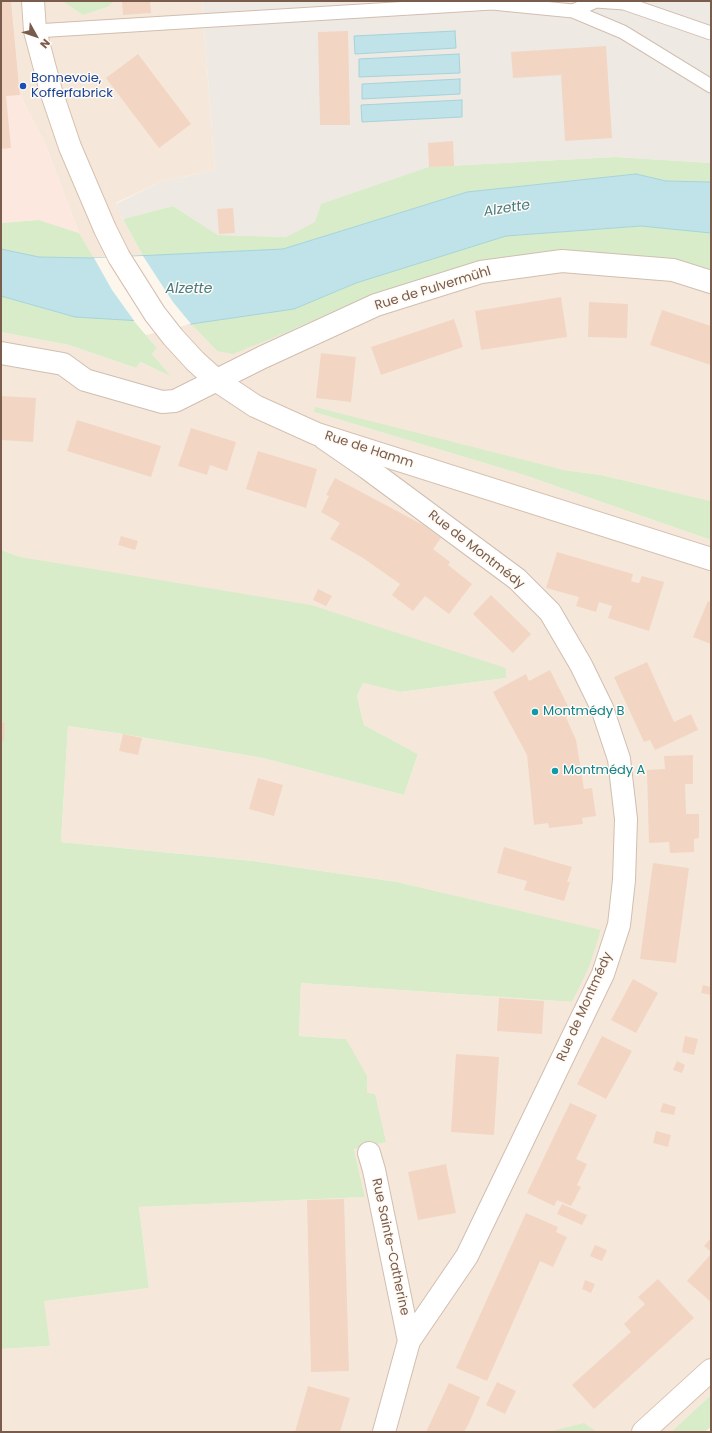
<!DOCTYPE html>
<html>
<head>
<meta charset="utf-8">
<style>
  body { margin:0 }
  #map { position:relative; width:712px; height:1433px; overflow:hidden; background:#fdf6ec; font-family:Poppins,sans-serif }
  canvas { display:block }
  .frame { position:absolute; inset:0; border:2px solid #7a5c4d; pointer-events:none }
  .north { position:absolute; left:16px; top:16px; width:40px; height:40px; -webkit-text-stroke:3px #fffaf3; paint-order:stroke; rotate:130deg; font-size:11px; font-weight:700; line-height:16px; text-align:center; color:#7a5c4d }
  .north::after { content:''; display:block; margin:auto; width:14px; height:18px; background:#7a5c4d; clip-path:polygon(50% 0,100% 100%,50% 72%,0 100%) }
</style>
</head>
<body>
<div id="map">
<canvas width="712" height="1433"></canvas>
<div class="frame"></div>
<div class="north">N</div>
</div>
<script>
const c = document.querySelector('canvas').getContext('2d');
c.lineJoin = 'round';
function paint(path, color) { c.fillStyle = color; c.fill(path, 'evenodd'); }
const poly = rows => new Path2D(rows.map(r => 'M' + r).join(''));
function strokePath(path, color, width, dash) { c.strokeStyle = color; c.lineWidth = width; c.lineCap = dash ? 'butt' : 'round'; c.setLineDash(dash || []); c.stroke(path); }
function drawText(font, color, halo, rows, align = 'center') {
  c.font = font + ' Poppins,sans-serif'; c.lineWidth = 3; c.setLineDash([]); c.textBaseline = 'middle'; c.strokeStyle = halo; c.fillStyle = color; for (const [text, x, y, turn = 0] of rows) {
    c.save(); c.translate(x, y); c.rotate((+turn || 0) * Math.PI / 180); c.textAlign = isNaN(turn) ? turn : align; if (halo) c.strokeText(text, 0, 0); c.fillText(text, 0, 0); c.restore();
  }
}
paint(poly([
  [11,1,62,1,83,15,108,7,114,1,202,1,215,170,160,182,116,203,123,219,143,256,94,258,79,233,46,146,20,95],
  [565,250,675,261,711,272,711,501,601,475,564,470,314,412,521,474,711,540,711,1395,671,1432,1,1432,1,1349,50,1346,43,1301,149,1288,139,1207,365,1197,354,1148,367,1093,346,1039,299,1036,301,983,572,1002,601,931,397,882,253,861,61,842,68,726,123,734,263,758,404,795,418,754,364,725,357,696,363,683,400,692,506,678,506,668,20,557,1,550,1,332,69,345,136,368,139,362,170,375,152,354,157,348,146,335,191,324,217,351,290,331,368,296,480,262]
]), '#f5e8da');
paint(poly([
  [1,1,11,1,20,95,46,146,79,233,39,220,1,223]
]), '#fde8e0');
paint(poly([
  [202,1,711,1,711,163,615,157,429,167,286,237,218,235,173,206,123,219,116,204,160,182,215,170]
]), '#efe9e4');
paint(poly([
  [62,1,114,1,108,7,83,15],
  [615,157,711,163,711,182,666,181,636,174,467,192,283,249,143,256,123,219,173,206,218,235,286,237,315,222,321,204,429,167],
  [39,220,79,233,94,258,39,257,1,249,1,223],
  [641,226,711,233,711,272,675,261,565,250,480,262,368,296,290,331,233,354,217,351,191,324,294,309,356,283,506,236],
  [1,296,75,317,133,320,157,348,152,354,171,376,140,362,136,368,69,345,1,332],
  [315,407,564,470,601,475,711,501,711,540,521,474,314,412],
  [1,550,20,557,311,605,506,668,506,678,400,692,363,683,357,696,364,725,418,754,404,795,263,758,123,734,68,726,61,842,253,861,397,882,601,930,589,967,572,1002,301,983,299,1036,346,1039,367,1076,367,1093,375,1094,386,1142,354,1149,365,1197,139,1207,149,1288,44,1301,50,1346,1,1349],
  [711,1395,711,1427,705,1432,671,1432],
  [584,1423,597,1432,548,1432]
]), '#d8ecc9');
const water = poly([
  [455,31,456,48,355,54,354,36,455,31],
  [459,54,460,73,359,77,359,59,459,54],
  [460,79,460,94,362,99,362,84,460,79],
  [462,100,462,117,362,122,361,105,462,100],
  [636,174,666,181,711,182,711,233,641,226,506,236,356,283,294,309,191,324,75,317,1,296,1,249,39,257,94,258,283,249,467,192,636,174]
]);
paint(water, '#bfe3e8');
strokePath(water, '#a5d3da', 1);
paint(poly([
  [143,256,173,302,191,324,184,325,135,322,112,290,94,258]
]), '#fdf6ec');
paint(poly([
  [1,1,11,1,20,95,6,96,11,148,1,149],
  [122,1,150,1,151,13,123,15],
  [348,31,350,125,320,125,318,32],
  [606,46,612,138,565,141,561,75,513,78,511,52],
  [138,54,191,124,159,148,106,78],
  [453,141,454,166,429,167,428,143],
  [233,208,235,233,219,234,217,209],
  [561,297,567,337,481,350,475,311],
  [589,302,628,304,627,338,588,337],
  [662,310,711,326,711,365,650,345],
  [454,319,463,347,381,375,371,347],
  [321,353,356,357,351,402,316,398],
  [1,396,36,398,33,442,1,440],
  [77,420,161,446,151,477,67,451],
  [191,428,236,442,227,471,210,465,207,475,178,466],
  [258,451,317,469,306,508,246,489],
  [335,478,423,525,441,538,433,549,450,562,448,565,472,584,449,614,425,596,413,611,392,595,400,584,363,558,330,539,340,523,321,512,329,496,326,495],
  [121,536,138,541,135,550,118,545],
  [557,552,633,574,631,581,634,582,639,583,642,576,664,582,649,631,608,618,612,606,599,602,596,612,576,606,579,597,546,588],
  [318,589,332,596,326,606,313,600],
  [491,595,531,634,513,653,473,614],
  [708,601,711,603,711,644,693,637],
  [647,662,674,722,691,714,698,730,655,750,650,740,644,742,614,677],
  [550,670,570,710,564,713,576,740,584,789,592,788,596,816,582,818,583,824,549,828,548,823,534,825,527,755,493,692,526,674,529,681],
  [1,723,5,723,4,741,1,741],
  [123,734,142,738,138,755,119,751],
  [693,755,693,784,685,784,686,814,699,814,699,838,694,839,694,852,670,853,669,842,649,843,647,770,665,769,664,756],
  [258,778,283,785,274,816,249,809],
  [504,847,572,867,567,882,570,882,564,901,524,890,527,881,497,873],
  [653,863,689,868,676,963,640,959],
  [633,979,658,993,636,1033,611,1020],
  [703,985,711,987,711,995,701,993],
  [499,998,544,1001,542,1034,497,1031],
  [602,1036,632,1051,606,1099,577,1084],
  [685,1036,698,1039,694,1055,682,1052],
  [456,1054,499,1057,494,1135,451,1132],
  [677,1061,685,1065,682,1073,673,1070],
  [570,1103,597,1115,576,1159,587,1164,577,1185,581,1187,571,1206,557,1200,554,1206,527,1193],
  [663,1103,676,1107,674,1115,660,1112],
  [656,1131,671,1135,668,1147,653,1143],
  [446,1164,456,1213,418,1220,408,1172],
  [344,1199,349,1371,311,1372,307,1200],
  [562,1204,587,1215,582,1225,557,1214],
  [526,1213,558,1227,556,1232,567,1237,553,1267,540,1261,487,1381,456,1368],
  [711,1238,711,1252,704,1246],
  [595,1245,607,1250,602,1261,590,1256],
  [711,1254,711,1302,687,1281],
  [658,1279,694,1318,594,1409,572,1385,631,1332,624,1324,645,1304,638,1297],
  [585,1280,595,1284,591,1293,582,1289],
  [497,1382,516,1391,505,1414,486,1405],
  [449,1383,480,1397,469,1423,464,1432,426,1432],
  [308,1386,350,1398,340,1432,295,1432]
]), '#f3d5c3');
const service = poly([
  [573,11,623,32,711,86],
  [35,31,492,3,573,11,596,1,624,3,711,33]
]);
const minor = poly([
  [1,353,63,364,85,380,162,402,175,401,263,357,376,305,481,272,562,261,673,270,711,282],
  [325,439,367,468,517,579,550,612,581,665,602,708,619,759,626,819,624,880,619,925,603,974,467,1256,409,1341,384,1432],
  [369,1153,374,1170,409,1341]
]);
const secondary = poly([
  [33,1,35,31,51,91,70,147,105,229,119,257,155,314,173,337,195,361,216,380,255,406,317,434,711,559],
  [643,1432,711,1370]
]);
strokePath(service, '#d1beb0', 15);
strokePath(minor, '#d1beb0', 24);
strokePath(secondary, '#d6c0b0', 24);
strokePath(service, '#fff', 13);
strokePath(minor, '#fff', 22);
strokePath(secondary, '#fff', 22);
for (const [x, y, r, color] of [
  [23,86,4,"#1a4fb4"],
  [535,712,4,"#0f9aa8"],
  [555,771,4,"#0f9aa8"]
]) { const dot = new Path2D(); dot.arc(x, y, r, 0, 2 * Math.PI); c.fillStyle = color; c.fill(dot); strokePath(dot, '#fffaf3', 1.5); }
drawText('13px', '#164399', '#fffaf3', [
  ["Bonnevoie,",31,79],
  ["Kofferfabrick",31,94]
], 'left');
drawText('13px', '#7a5c4d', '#fffaf3', [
  ["Rue de Pulvermühl",433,289,-17],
  ["Rue de Hamm",369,450,18],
  ["Rue de Montmédy",476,550,38],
  ["Rue de Montmédy",585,1007,-66],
  ["Rue Sainte-Catherine",390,1247,78]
]);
drawText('13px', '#0d838f', '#fffaf3', [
  ["Montmédy B",543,712],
  ["Montmédy A",563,771]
], 'left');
drawText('italic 14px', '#437c86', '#fffaf3', [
  ["Alzette",507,209,-9],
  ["Alzette",189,289]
]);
</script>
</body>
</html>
